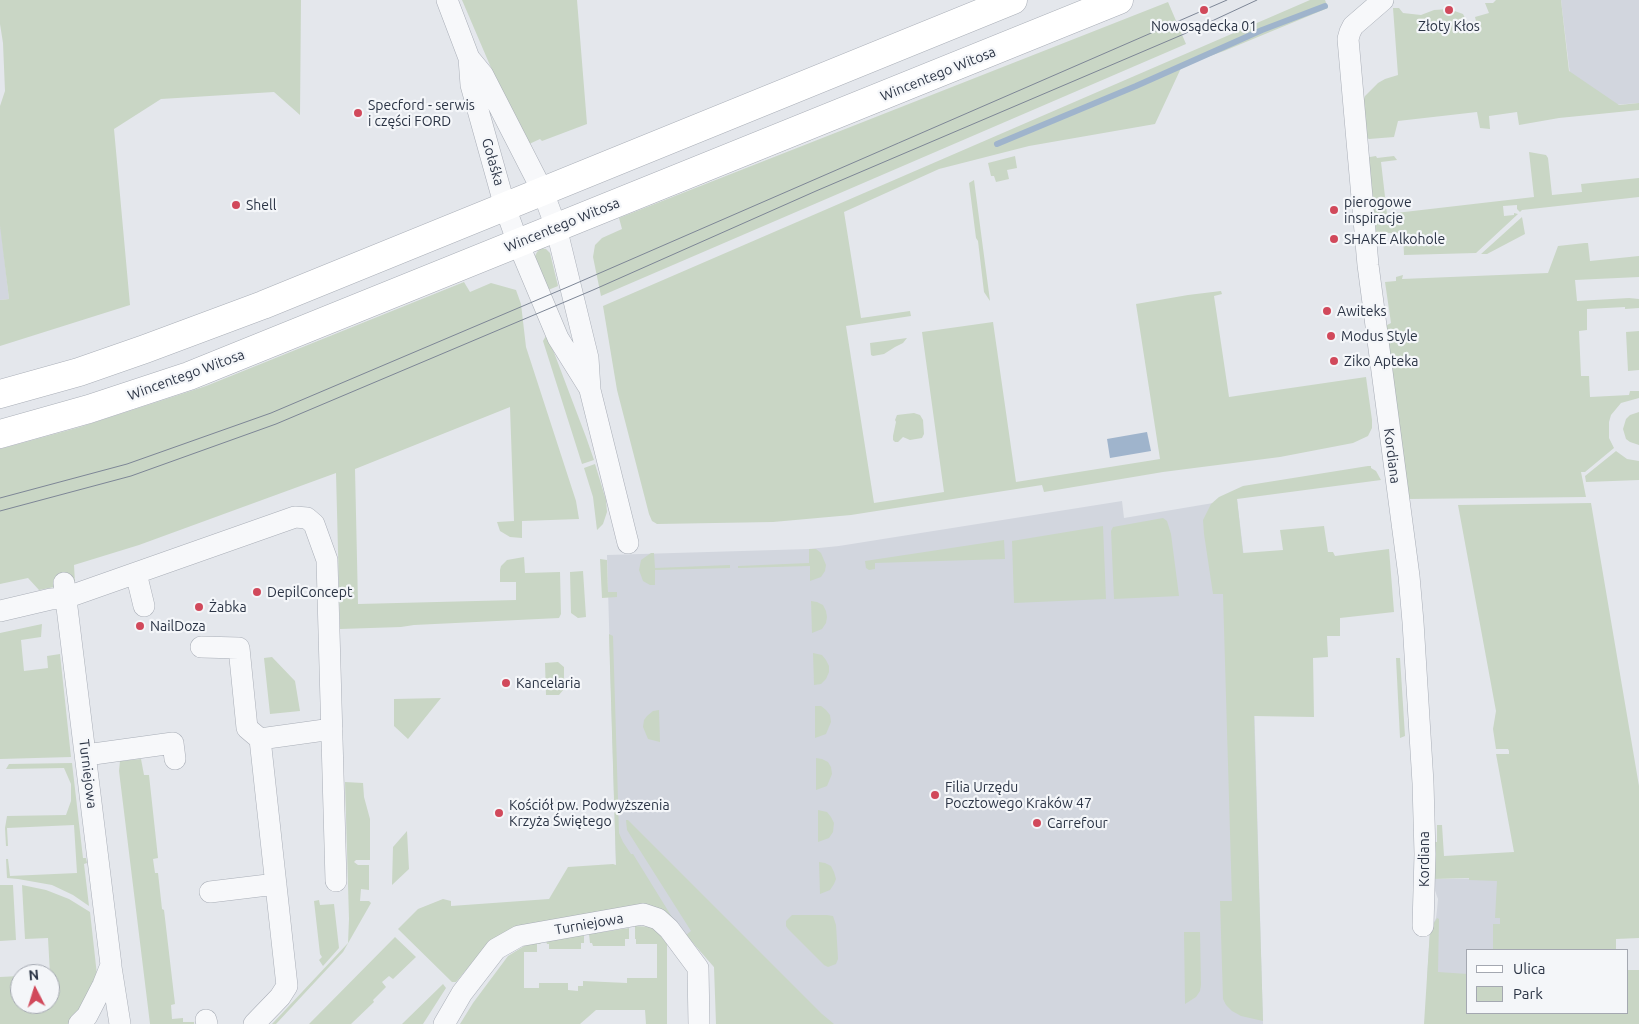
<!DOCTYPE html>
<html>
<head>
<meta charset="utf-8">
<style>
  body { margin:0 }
  #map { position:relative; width:1639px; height:1024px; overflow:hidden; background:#e4e7ec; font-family:Ubuntu,sans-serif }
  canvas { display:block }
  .legend { position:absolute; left:1466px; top:949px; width:162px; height:65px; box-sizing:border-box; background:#f4f6f9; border:1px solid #a4a8b1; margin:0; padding:6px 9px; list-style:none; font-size:15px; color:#2b3445 }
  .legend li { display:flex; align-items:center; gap:10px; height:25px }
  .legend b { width:25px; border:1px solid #a4a8b1 }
  .north { position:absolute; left:10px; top:964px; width:50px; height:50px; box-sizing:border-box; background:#f4f6f9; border:1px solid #a4a8b1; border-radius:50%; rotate:355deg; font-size:14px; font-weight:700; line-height:20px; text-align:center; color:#2b3445 }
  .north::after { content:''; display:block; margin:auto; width:18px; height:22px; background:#d1495b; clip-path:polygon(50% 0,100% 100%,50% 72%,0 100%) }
</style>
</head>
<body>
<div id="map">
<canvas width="1639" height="1024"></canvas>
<ul class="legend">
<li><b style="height:6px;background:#fff"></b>Ulica</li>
<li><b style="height:14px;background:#c9d6c5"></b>Park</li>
</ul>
<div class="north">N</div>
</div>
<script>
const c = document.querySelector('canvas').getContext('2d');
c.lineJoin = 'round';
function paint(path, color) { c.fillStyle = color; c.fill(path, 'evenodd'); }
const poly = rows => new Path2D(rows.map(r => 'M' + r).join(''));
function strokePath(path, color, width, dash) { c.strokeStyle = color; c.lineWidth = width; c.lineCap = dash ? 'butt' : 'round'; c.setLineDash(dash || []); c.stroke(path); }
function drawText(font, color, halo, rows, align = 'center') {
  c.font = font + ' Ubuntu,sans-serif'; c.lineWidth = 4.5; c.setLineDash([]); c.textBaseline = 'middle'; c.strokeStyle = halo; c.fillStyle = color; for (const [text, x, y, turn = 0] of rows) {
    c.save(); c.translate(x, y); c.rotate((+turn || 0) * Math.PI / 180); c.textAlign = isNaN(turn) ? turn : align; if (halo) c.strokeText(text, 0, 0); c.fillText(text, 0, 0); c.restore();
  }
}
paint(poly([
  [1561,0,1639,0,1639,103,1574,108],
  [0,220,9,299,0,300],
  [1237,499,1252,625,1263,1024,772,1024,714,967,675,922,616,866,607,555,809,549,839,546,1122,501,1124,518],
  [1529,878,1563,950,1468,950,1468,978,1427,979,1430,930,1436,918,1437,910,1438,899,1434,888,1434,879]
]), '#d2d6de');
paint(poly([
  [0,0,301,0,300,115,274,92,161,99,114,129,130,305,0,346,0,300,9,299,0,226,0,106,5,91,3,43,0,24],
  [462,0,577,0,587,124,542,141,540,139,527,145,507,105],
  [1310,0,1325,0,1328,8,1224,51,1182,66,1155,124,1029,146,939,169,844,212,861,318,910,311,911,316,846,326,874,503,944,492,922,332,993,322,1016,482,1160,459,1136,304,1188,295,1221,291,1222,294,1214,296,1229,397,1366,377,1372,420,1372,428,1368,436,1353,443,1280,457,1163,472,1044,492,1042,485,851,515,773,522,657,524,652,521,649,514,617,390,603,306],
  [1496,0,1561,0,1569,71,1619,105,1639,103,1639,110,1559,118,1519,125,1517,112,1489,116,1490,129,1480,128,1477,112,1398,121,1394,137,1369,139,1367,138,1363,102,1365,96,1378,83,1385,79,1398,75,1393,8,1399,8,1403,13,1421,15,1434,10,1449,9,1463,14,1468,24,1476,21,1475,17,1489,13,1485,3,1493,3],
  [1168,2,1186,44,601,296,593,257,595,245,602,238,622,229,619,218],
  [1529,152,1546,155,1548,158,1552,195,1582,192,1581,184,1639,178,1639,197,1522,210,1520,212,1517,209,1517,205,1503,206,1504,216,1514,215,1514,213,1518,214,1476,253,1404,255,1403,233,1375,233,1368,158,1370,157,1376,156,1377,158,1394,156,1397,160,1381,162,1387,214,1534,197],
  [1015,156,1017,168,1007,170,1009,179,996,182,994,176,991,176,988,163],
  [974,180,990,301,984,292,978,241,976,238,969,183],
  [1522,217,1525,234,1487,254,1481,254],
  [1585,243,1588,243,1590,261,1639,256,1639,277,1575,280,1577,301,1629,298,1639,299,1639,308,1625,309,1625,307,1587,309,1587,330,1579,331,1581,376,1589,376,1590,397,1629,395,1630,391,1639,391,1639,398,1621,403,1611,415,1609,422,1609,438,1614,448,1585,472,1581,472,1586,497,1408,499,1385,326,1391,323,1385,282,1396,281,1396,277,1403,275,1402,279,1548,273,1558,246],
  [541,248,546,249,550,253,558,286,548,290,535,256,537,252],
  [464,282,470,292,491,283,516,290,521,304,526,347,576,501,579,519,522,521,522,538,510,537,500,531,497,522,514,521,510,407,355,469,358,604,516,600,516,582,500,582,500,570,501,566,507,560,524,557,525,573,560,572,561,614,559,618,414,625,401,627,340,629,336,473,139,545,74,565,75,583,39,590,28,578,0,584,0,449,80,427,206,386],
  [1639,331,1639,370,1628,371,1626,332],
  [547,334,586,437,594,460,582,464,543,341],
  [907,338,903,343,895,347,884,354,873,356,871,355,870,343],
  [1639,412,1639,445,1630,442,1626,439,1623,429,1626,419,1630,415],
  [914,413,920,415,923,420,924,434,922,438,910,440,903,437,898,442,895,442,893,440,893,436,896,422,895,420,897,415],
  [1616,451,1627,459,1639,461,1639,480,1586,482,1585,476],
  [595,464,606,500,607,512,603,524,597,530,593,497,584,468],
  [1368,466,1371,466,1371,468,1376,471,1381,480,1237,499,1243,553,1283,550,1280,530,1324,526,1328,552,1333,552,1335,556,1389,549,1394,612,1340,618,1340,636,1327,636,1328,657,1313,658,1314,717,1254,716,1263,1021,1241,1016,1232,1011,1226,1005,1223,999,1220,901,1232,901,1223,594,1213,594,1204,534,1203,520,1211,504,1219,497,1243,486],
  [1591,503,1639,786,1639,938,1616,939,1616,950,1493,950,1493,924,1500,924,1500,918,1495,918,1497,881,1469,880,1469,878,1434,879,1434,842,1437,842,1437,825,1442,825,1444,856,1514,852,1496,754,1509,754,1509,751,1508,749,1496,749,1493,729,1496,711,1458,505],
  [1163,518,1167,521,1171,534,1179,596,1114,599,1111,531,1113,527],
  [1103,526,1106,599,1014,603,1012,541],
  [1004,540,1005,559,875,563,875,569,869,570,866,568,865,561],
  [809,549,816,549,821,553,826,565,825,571,821,577,810,581,810,566,738,568,738,566,809,563],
  [651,553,654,553,655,568,730,565,730,568,655,570,655,585,650,585,643,581,639,570,641,560],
  [600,559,607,560,608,592,617,592,617,597,602,598],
  [583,571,586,617,578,618,571,613,570,572],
  [811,601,817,602,823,605,826,611,827,617,826,623,822,629,812,633],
  [42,624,41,637,21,640,24,671,48,668,47,656,60,654,71,757,0,759,0,633],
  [609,634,613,636,619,833,623,842,631,854,633,854,675,922,657,908,476,958,456,982,452,982,398,929,418,909,443,899,451,901,451,906,549,899,568,867,613,864,616,865],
  [813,653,822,655,826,660,829,666,829,672,826,679,821,684,814,685],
  [272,657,295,681,300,711,270,714,264,658],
  [1396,658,1400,658,1405,736,1400,738],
  [558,662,564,667,564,689,559,695,546,695,545,663],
  [441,698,408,739,394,726,394,699],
  [815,706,821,706,826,710,830,715,831,722,826,734,815,738],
  [659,710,660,742,648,739,643,727,644,720,647,716,653,711],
  [816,758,822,759,828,762,831,767,832,774,827,786,816,790],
  [141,759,144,775,149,775,158,858,153,859,155,873,158,873,162,909,164,910,175,1004,171,1005,172,1019,183,1018,183,1022,194,1022,194,1024,150,1024,119,771,120,761],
  [72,763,83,858,86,858,87,863,84,864,89,906,73,895,52,885,18,879,7,878,6,859,8,859,10,876,77,873,74,825,7,828,8,846,6,846,5,828,7,816,66,815,71,801,71,784,64,768,6,769,9,764],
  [345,782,363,783,364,797,370,819,370,860,356,860,354,862,358,865,369,865,369,890,361,889,360,901,369,901,371,903,343,952,276,1024,272,1024,348,943,349,919],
  [818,810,827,812,831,817,834,823,833,832,829,838,818,842],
  [626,820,628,820,822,1014,834,1024,716,1024,714,967,686,935,691,931,627,830],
  [407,831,409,869,392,885,393,847],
  [819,862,825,863,831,866,834,872,836,879,834,884,830,890,820,894],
  [0,885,13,885,16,940,0,941],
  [22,885,46,890,69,899,90,912,97,975,79,1012,68,1024,0,1024,0,977,20,976,20,1004,50,1004,50,974,48,938,25,939],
  [319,900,320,905,334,904,339,948,323,966,319,960,322,957,320,954,314,901],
  [792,915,827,915,833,916,836,925,838,959,836,964,828,967,824,965,788,929,786,926,786,921],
  [1437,918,1439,919,1438,972,1468,974,1468,1013,1628,1013,1628,970,1639,970,1639,1024,1424,1024,1430,930],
  [635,926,654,927,667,944,667,1024,646,1024,645,1010,596,1010,580,1024,460,1024,473,1003,508,956,526,945,540,943,541,944,537,944,537,952,524,952,524,988,539,988,539,983,568,983,568,990,578,991,578,986,583,986,583,981,627,983,627,978,657,978,657,944,636,944,636,939,635,939],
  [629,928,629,939,625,939,625,946,593,946,592,943,590,943,589,934],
  [1184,932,1200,932,1201,985,1200,991,1196,997,1185,1004],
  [584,935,584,943,581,943,581,949,549,949,549,944,547,944,546,941],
  [395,937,416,957,393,979,389,976,382,982,386,987,373,1000,374,1002,351,1024,309,1024],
  [443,984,446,988,423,1024,402,1024]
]), '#c9d6c5');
paint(poly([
  [1147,432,1151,451,1110,458,1107,439]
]), '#9fb4cc');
strokePath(poly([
  [997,144,1136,86,1262,30,1325,6]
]), '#9fb4cc', 6);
const street = poly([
  [447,0,469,58,471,85,505,207,518,243,558,338,588,386],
  [1383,0,1353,26,1350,32,1348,39,1368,265,1409,576,1413,622,1423,783,1425,854,1423,926],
  [469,58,483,75,543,192,556,227,588,358,590,390,628,543],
  [136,573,144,606],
  [64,583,111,965,103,985,87,1016,79,1024],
  [0,611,51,599,65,598,295,517,307,518,314,524,327,560,336,881],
  [201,647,239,648,247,728,260,739,287,986,280,997,254,1024],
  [260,739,332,729],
  [86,755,173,743,175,759],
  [210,892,276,884],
  [111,967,120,1024],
  [206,1020,207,1024],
  [444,1024,462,993,496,949,519,936,643,914,658,919,669,929,698,968,699,1024]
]);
const secondary = poly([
  [0,394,79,372,145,349,263,305,1013,0],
  [0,434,89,409,189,376,1119,0]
]);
strokePath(street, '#a9aeb7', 22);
strokePath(secondary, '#a9aeb7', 29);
strokePath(street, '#f7f8fa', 21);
strokePath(secondary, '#fff', 28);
strokePath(poly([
  [0,498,127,464,271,413,570,286,1227,0],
  [0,511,131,476,276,424,593,290,816,191,1184,34,1257,0]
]), '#7d8696', 1);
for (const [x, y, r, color] of [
  [1204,10,5,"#d1495b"],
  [1449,10,5,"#d1495b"],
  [358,113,5,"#d1495b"],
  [236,205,5,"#d1495b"],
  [1334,210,5,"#d1495b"],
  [1334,239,5,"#d1495b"],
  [1327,311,5,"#d1495b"],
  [1331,336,5,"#d1495b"],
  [1334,361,5,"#d1495b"],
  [257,592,5,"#d1495b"],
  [199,607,5,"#d1495b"],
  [140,626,5,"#d1495b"],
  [506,683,5,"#d1495b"],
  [935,795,5,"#d1495b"],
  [499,813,5,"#d1495b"],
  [1037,823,5,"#d1495b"]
]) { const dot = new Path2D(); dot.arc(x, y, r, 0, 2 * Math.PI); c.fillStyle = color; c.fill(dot); strokePath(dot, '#f4f6f9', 2); }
drawText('14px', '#2b3445', '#f4f6f9', [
  ["Nowosądecka 01",1204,26,"center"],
  ["Złoty Kłos",1449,26,"center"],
  ["Specford - serwis",368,105],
  ["i części FORD",368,121],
  ["pierogowe",1344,202],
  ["inspiracje",1344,218],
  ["Shell",246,205],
  ["SHAKE Alkohole",1344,239],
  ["Awiteks",1337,311],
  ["Modus Style",1341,336],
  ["Ziko Apteka",1344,361],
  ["DepilConcept",267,592],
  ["Żabka",209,607],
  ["NailDoza",150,626],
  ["Kancelaria",516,683],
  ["Filia Urzędu",945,787],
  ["Pocztowego Kraków 47",945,803],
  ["Kościół pw. Podwyższenia",509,805],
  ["Krzyża Świętego",509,821],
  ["Carrefour",1047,823]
], 'left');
drawText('14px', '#2b3445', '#f4f6f9', [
  ["Wincentego Witosa",938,74,-22],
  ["Gołaśka",493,162,74],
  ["Wincentego Witosa",562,225,-22],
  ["Wincentego Witosa",186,375,-20],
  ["Kordiana",1392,456,83],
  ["Turniejowa",88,774,83],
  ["Kordiana",1424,859,-90],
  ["Turniejowa",589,924,-10]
]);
</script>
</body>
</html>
